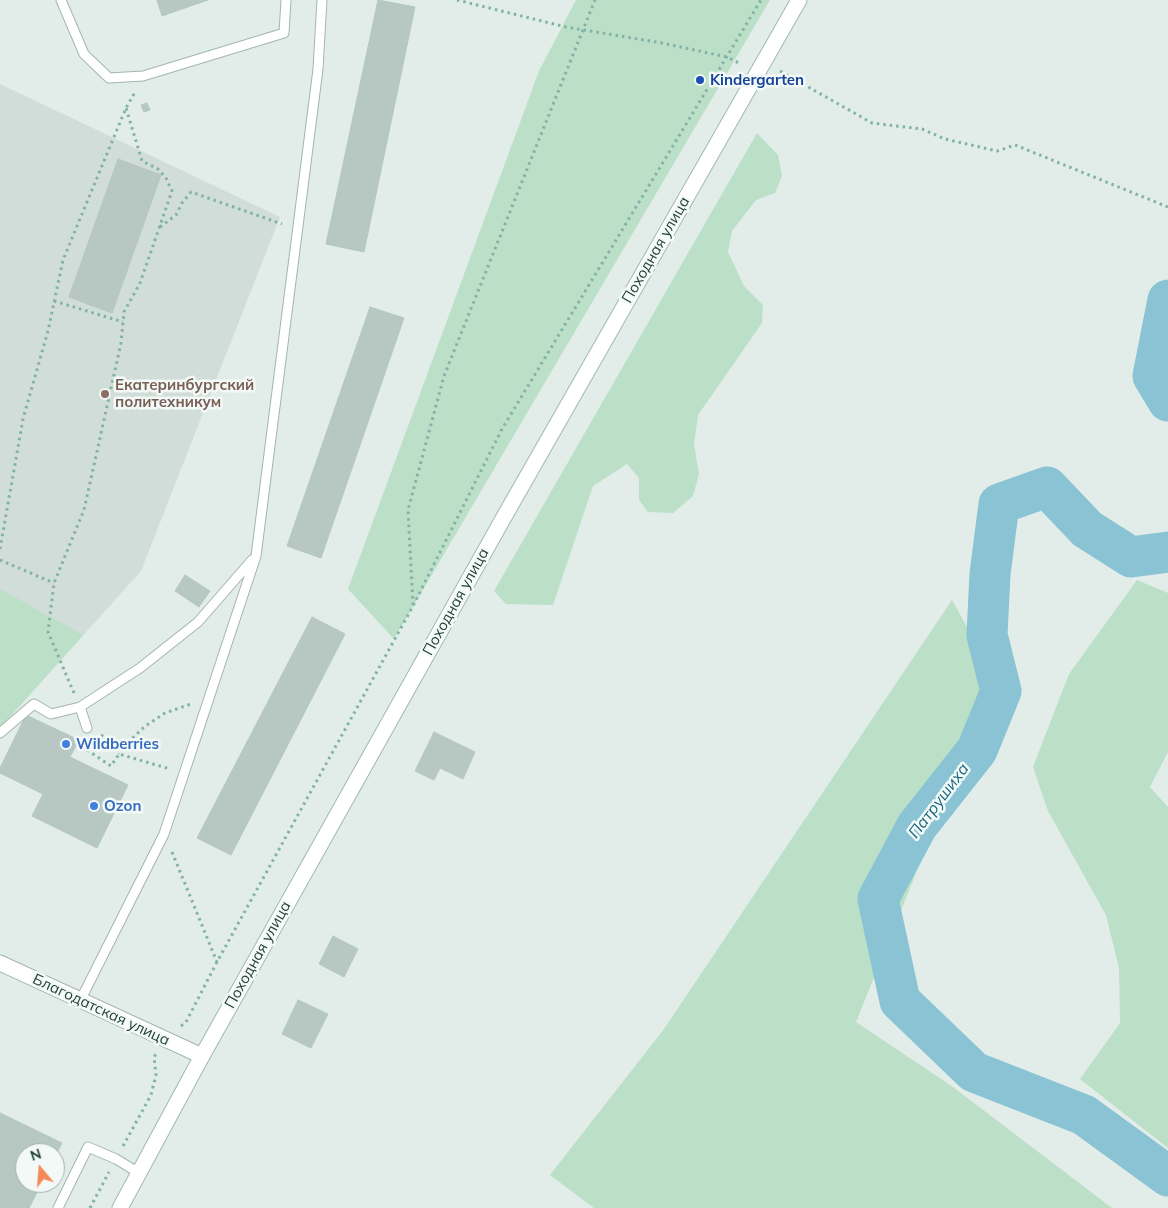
<!DOCTYPE html>
<html>
<head>
<meta charset="utf-8">
<style>
  body { margin:0 }
  #map { position:relative; width:1168px; height:1208px; overflow:hidden; background:#e2ede9; font-family:Mulish,sans-serif }
  canvas { display:block }
  .north { position:absolute; left:15px; top:1143px; width:50px; height:50px; box-sizing:border-box; background:#f3f9f7; border:1px solid #9fafab; border-radius:50%; rotate:342deg; font-size:14px; font-weight:700; line-height:20px; text-align:center; color:#213f39 }
  .north::after { content:''; display:block; margin:auto; width:18px; height:22px; background:#f68857; clip-path:polygon(50% 0,100% 100%,50% 72%,0 100%) }
</style>
</head>
<body>
<div id="map">
<canvas width="1168" height="1208"></canvas>
<div class="north">N</div>
</div>
<script>
const c = document.querySelector('canvas').getContext('2d');
c.lineJoin = 'round';
function paint(path, color) { c.fillStyle = color; c.fill(path, 'evenodd'); }
const poly = rows => new Path2D(rows.map(r => 'M' + r).join(''));
function strokePath(path, color, width, dash) { c.strokeStyle = color; c.lineWidth = width; c.lineCap = dash ? 'butt' : 'round'; c.setLineDash(dash || []); c.stroke(path); }
function drawText(font, color, halo, rows, align = 'center') {
  c.font = font + ' Mulish,sans-serif'; c.lineWidth = 5; c.setLineDash([]); c.textBaseline = 'middle'; c.strokeStyle = halo; c.fillStyle = color; for (const [text, x, y, turn = 0] of rows) {
    c.save(); c.translate(x, y); c.rotate((+turn || 0) * Math.PI / 180); c.textAlign = isNaN(turn) ? turn : align; if (halo) c.strokeText(text, 0, 0); c.fillText(text, 0, 0); c.restore();
  }
}
paint(poly([
  [0,84,280,217,141,571,0,728]
]), '#d0ddd8');
paint(poly([
  [576,0,770,0,394,639,348,589,539,71],
  [757,133,778,155,782,176,775,193,756,200,732,231,728,252,744,286,763,305,762,323,698,415,694,444,699,474,693,496,673,513,648,512,639,500,639,478,627,464,593,486,553,605,506,604,494,591],
  [1137,580,1168,593,1168,752,1150,787,1168,807,1168,1148,1080,1079,1120,1023,1119,968,1106,915,1048,811,1033,767,1069,674],
  [0,589,83,635,0,728],
  [952,600,995,677,856,1022,953,1087,1112,1208,594,1208,550,1175,664,1029]
]), '#bbdfc7');
strokePath(poly([
  [1168,300,1153,376,1168,401],
  [1168,552,1131,557,1087,529,1047,487,999,504,990,574,987,635,1001,691,977,750,917,826,878,899,900,1001,974,1072,1084,1115,1168,1176]
]), '#89c3d4', 41);
const building = poly([
  [157,0,208,0,162,16,157,0],
  [378,0,415,7,364,252,326,244,378,0],
  [147,103,150,110,144,112,141,105,147,103],
  [118,159,161,175,112,313,69,297,118,159],
  [370,307,404,318,321,558,287,546,370,307],
  [185,575,210,591,199,607,175,591,185,575],
  [312,617,345,634,231,855,197,838,312,617],
  [26,715,79,740,70,757,128,785,97,848,32,816,43,794,0,773,0,768,26,715],
  [434,732,475,752,463,779,440,768,434,780,415,771,434,732],
  [333,936,358,949,344,977,319,964,333,936],
  [298,1000,328,1014,311,1048,282,1034,298,1000],
  [0,1113,62,1143,55,1157,55,1153,25,1153,25,1183,42,1183,29,1208,0,1208,0,1113]
]);
paint(building, '#b7c8c2');
strokePath(building, '#b4c7c0', 1);
const service = poly([
  [61,0,84,54,109,78,143,76,284,33,286,0],
  [80,707,87,728],
  [0,733,34,704,51,714,80,707,140,668,198,622,252,560],
  [81,999,164,834,256,556,318,69,322,0],
  [58,1208,88,1147,116,1159,139,1173]
]);
const minor = poly([
  [0,963,202,1056]
]);
const secondary = poly([
  [120,1208,202,1056,504,517,799,0]
]);
strokePath(service, '#a4b5b1', 11);
strokePath(minor, '#a4b5b1', 17);
strokePath(secondary, '#a0b9b2', 17);
strokePath(poly([
  [457,0,566,27,662,43,727,57,741,64],
  [780,71,872,123,922,129,945,139,997,151,1015,145,1168,207],
  [160,227,176,215,182,203,191,192,282,224],
  [54,301,123,322],
  [0,549,23,419,48,331,63,260,126,108,135,92],
  [0,560,54,583],
  [413,605,408,510,444,376,595,0],
  [74,693,48,632,54,583,84,510,121,343,124,312,140,283,172,191,166,178,158,169,142,161,126,108],
  [101,735,123,747,119,754],
  [123,747,144,727,165,713,191,704],
  [87,750,111,766,119,754,170,769],
  [172,852,217,962],
  [181,1026,186,1022,217,962,413,606,502,429,761,0],
  [123,1146,151,1095,156,1075,154,1057,156,1054],
  [90,1208,109,1172]
]), '#82b2a6', 3, [2.5, 4]);
strokePath(service, '#fff', 9);
strokePath(minor, '#fff', 15);
strokePath(secondary, '#fff', 15);
for (const [x, y, r, color] of [
  [700,80,5,"#1a4fb4"],
  [105,394,5,"#8d6e63"],
  [66,744,5,"#3f7fe0"],
  [94,806,5,"#3f7fe0"]
]) { const dot = new Path2D(); dot.arc(x, y, r, 0, 2 * Math.PI); c.fillStyle = color; c.fill(dot); strokePath(dot, '#f3f9f7', 2); }
drawText('bold 15px', '#164399', '#f3f9f7', [
  ["Kindergarten",710,80]
], 'left');
drawText('15px', '#213f39', '#f3f9f7', [
  ["Походная улица",656,250,-60],
  ["Походная улица",456,602,-61],
  ["Походная улица",258,955,-61],
  ["Благодатская улица",101,1010,25]
]);
drawText('bold 15px', '#785e54', '#f3f9f7', [
  ["Екатеринбургский",115,385],
  ["политехникум",115,402]
], 'left');
drawText('bold 15px', '#366cbe', '#f3f9f7', [
  ["Wildberries",76,744],
  ["Ozon",104,806]
], 'left');
drawText('italic 16px', '#19667d', '#f3f9f7', [
  ["Патрушиха",939,801,-53]
]);
</script>
</body>
</html>
